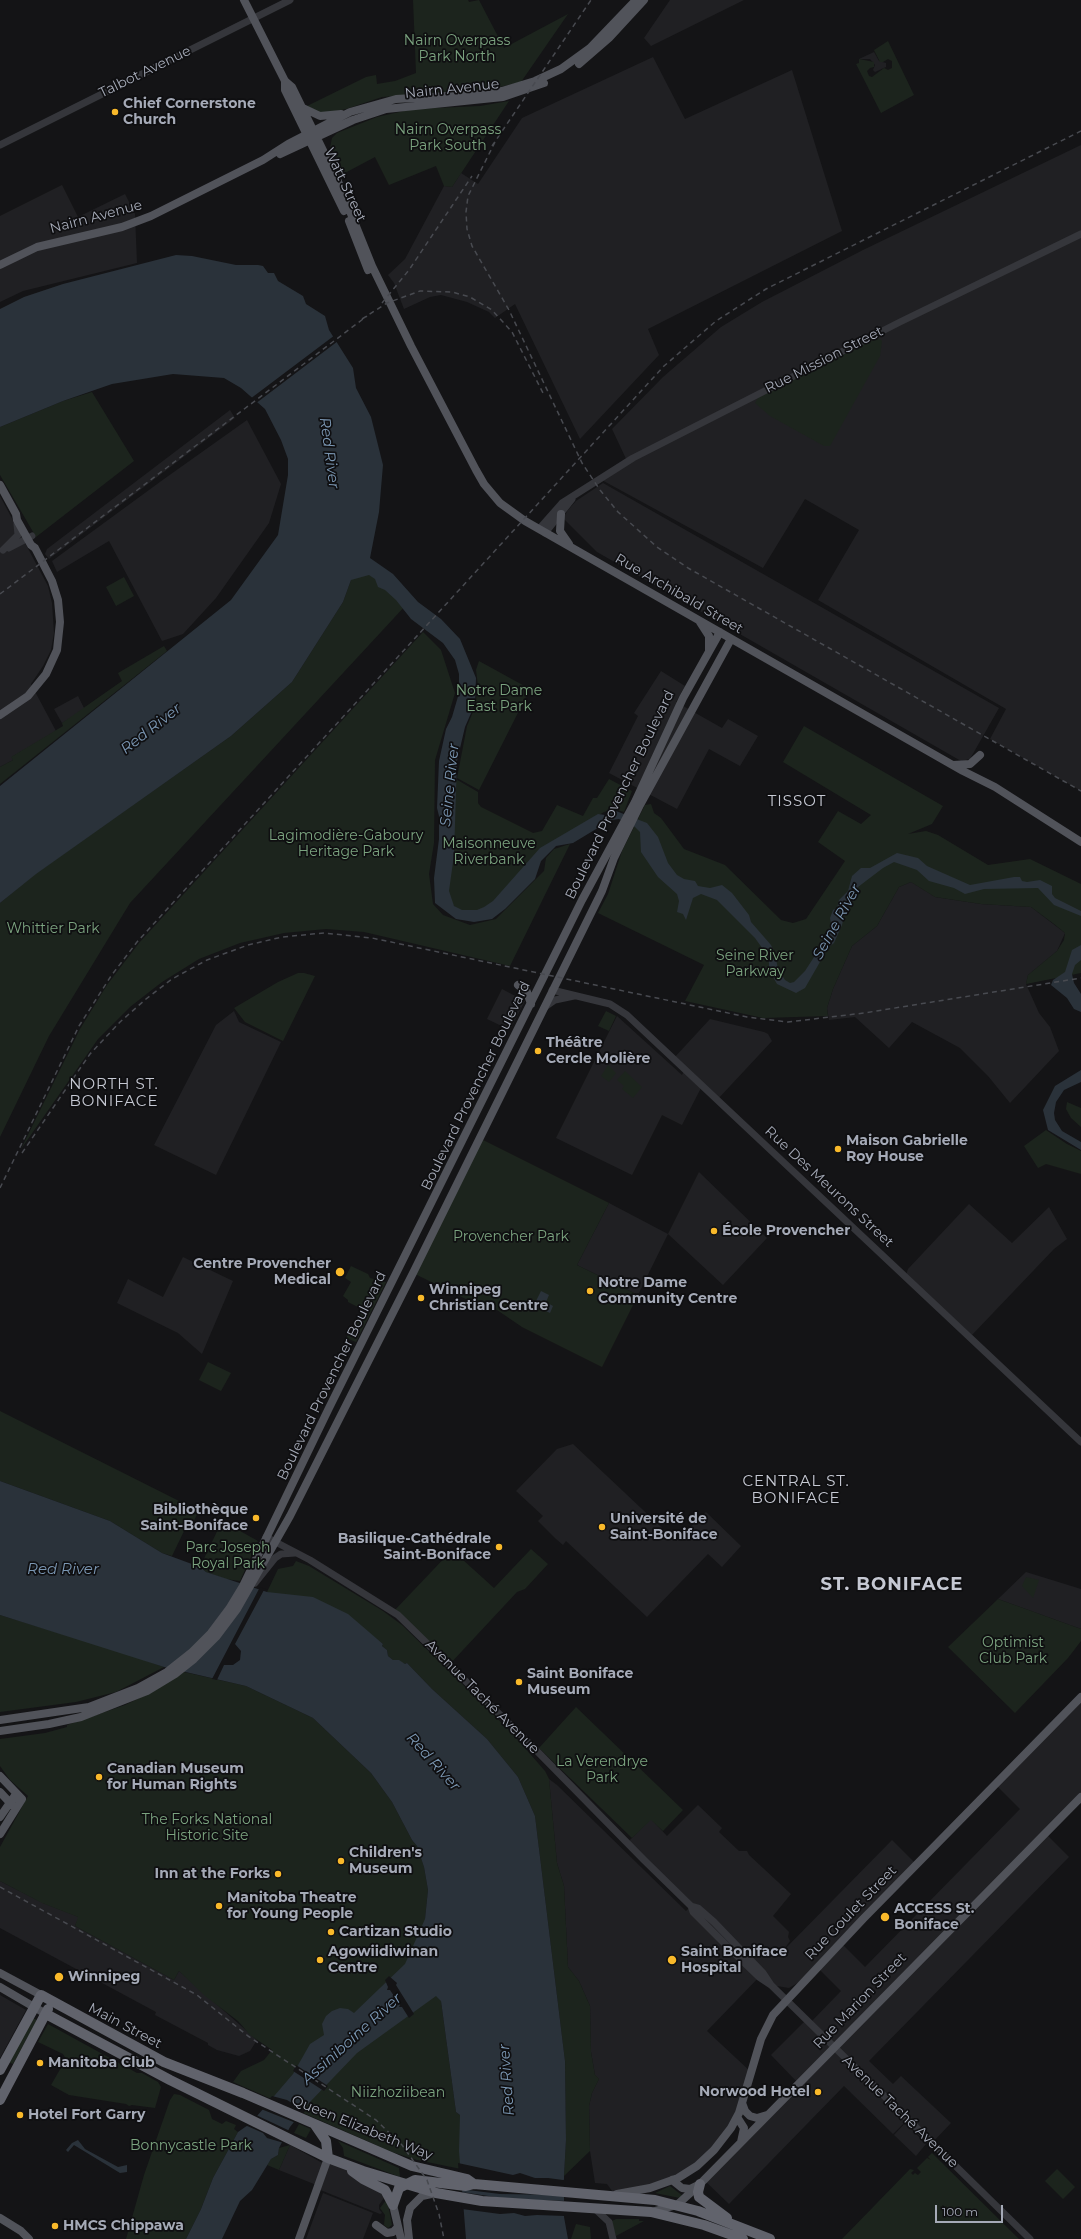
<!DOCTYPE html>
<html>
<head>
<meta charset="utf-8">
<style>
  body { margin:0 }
  #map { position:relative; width:1081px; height:2239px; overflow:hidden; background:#141416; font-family:Montserrat,sans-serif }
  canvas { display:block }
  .scale { position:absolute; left:935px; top:2205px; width:68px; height:18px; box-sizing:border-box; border:2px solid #a5aab7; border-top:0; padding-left:5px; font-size:12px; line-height:14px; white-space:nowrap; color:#a5aab7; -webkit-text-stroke:3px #0f0f11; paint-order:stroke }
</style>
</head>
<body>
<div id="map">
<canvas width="1081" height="2239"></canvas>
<div class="scale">100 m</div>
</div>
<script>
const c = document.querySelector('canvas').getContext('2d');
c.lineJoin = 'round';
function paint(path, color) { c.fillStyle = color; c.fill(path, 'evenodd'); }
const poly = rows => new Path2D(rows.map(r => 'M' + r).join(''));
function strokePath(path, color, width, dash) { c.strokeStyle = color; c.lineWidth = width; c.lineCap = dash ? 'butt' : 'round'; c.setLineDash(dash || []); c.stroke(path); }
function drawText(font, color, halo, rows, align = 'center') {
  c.font = font + ' Montserrat,sans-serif'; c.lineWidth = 3.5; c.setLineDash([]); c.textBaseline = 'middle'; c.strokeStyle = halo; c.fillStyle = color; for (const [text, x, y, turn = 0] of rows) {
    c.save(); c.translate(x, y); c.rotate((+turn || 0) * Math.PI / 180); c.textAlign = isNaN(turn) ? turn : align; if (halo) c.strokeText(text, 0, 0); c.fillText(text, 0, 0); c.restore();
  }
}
paint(poly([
  [670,0,744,0,651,46,644,38],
  [874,52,879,61,886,63,886,67,875,72,873,70,875,65,870,59,859,59],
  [653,57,685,119,792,70,842,231,648,329,659,355,580,439,515,304,495,318,489,312,467,302,441,295,430,297,404,309,394,283,388,275,405,259,444,186,452,187,461,173,478,184,522,118],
  [1081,145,1081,791,990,739,1006,709,818,600,859,530,805,499,763,568,600,479,628,463,612,429,663,377,721,327,762,302,863,250],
  [62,185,78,217,125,194,135,214,137,263,23,291,0,302,0,216],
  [230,410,235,418,49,559,45,554,47,549],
  [247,420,281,484,269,523,216,598,183,634,162,641,109,541,57,572,52,561,164,479],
  [603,483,999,708,970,759,961,761,597,552,563,518,568,510,576,501],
  [0,496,48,586,52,603,54,633,51,650,43,666,31,684,56,731,12,757,13,760,0,767],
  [661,671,685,686,676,702,722,728,728,719,758,736,740,766,709,749,677,809,609,773,638,716,634,713],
  [78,696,85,710,62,723,54,709],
  [911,882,935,897,981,904,1031,907,1065,933,1057,951,1028,975,1026,984,1039,1013,1050,1027,1059,1051,1010,1103,988,1076,960,1048,912,1022,889,1048,855,1017,829,1020,827,1008,833,989,852,946,877,926,899,887],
  [502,989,525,1001,510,1030,487,1019],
  [234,1011,239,1022,281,1042,216,1175,154,1145,216,1025],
  [617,1016,682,1075,685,1069,674,1058,710,1019,764,1032,768,1034,772,1041,717,1100,702,1086,682,1125,662,1115,632,1175,556,1138],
  [699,1172,767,1238,723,1285,668,1234,638,1295,577,1265,609,1203,668,1234],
  [969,1204,1012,1243,1049,1207,1067,1239,1054,1249,972,1335,906,1275,908,1269],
  [183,1257,233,1281,202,1354,178,1333,117,1303,128,1279,163,1297],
  [573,1444,676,1541,706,1512,741,1546,722,1567,708,1554,647,1617,566,1541,563,1545,556,1539,538,1521,543,1516,516,1491,557,1449],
  [1026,1572,1081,1589,1081,1629,998,1599],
  [1081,1697,1081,1804,1078,1801,1045,1833,1069,1857,869,2061,893,2084,901,2076,951,2123,932,2143,908,2119,893,2134,844,2086,729,2204,704,2180,798,2083,771,2055,806,2020,810,2023,841,1991,817,1967,806,1978,789,1988,771,1985,763,1973,707,2031,751,2072,731,2128,684,2174,615,2195,607,2184,595,2183,590,2151,589,2106,592,2093,599,2079,595,2075,591,2052,590,2006,579,1981,568,1967,564,1886,557,1863,549,1779,557,1785,686,1911,691,1906,627,1843,651,1819,667,1836,698,1805,722,1828,719,1832,739,1851,747,1851,749,1855,791,1894,773,1916,789,1932,788,1937,790,1941,782,1952,892,1840,916,1864,841,1943,865,1967,1020,1809,995,1784],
  [0,1881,43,1903,79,1917,75,1926,174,1980,179,1971,257,2040,250,2051,239,2056,217,2050,208,2045,208,2043,155,2015,156,2012,0,1928],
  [0,1995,26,2010,0,2058],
  [905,2123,926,2144,916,2156,894,2135],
  [290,2145,326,2165,328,2158,386,2195,379,2205,379,2209,382,2213,380,2214,318,2189,319,2186,279,2170],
  [323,2193,373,2213,363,2239,306,2239]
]), '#202023');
paint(poly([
  [413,0,468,0,469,2,479,0,504,48,568,14,521,82,487,90,382,97,346,109,332,112,318,112,307,106,366,77,376,75,377,84,395,81,416,73],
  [888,41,914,95,881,113,856,64,859,63,859,59,874,62,874,67,870,68,867,71,869,76,872,77,884,68,888,70,892,68,892,61,888,59,883,62,880,62,874,50],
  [509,101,452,187,444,186,436,166,389,185,375,157,343,174,330,148,332,138,337,133,377,117,413,109,480,106],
  [876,338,880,339,882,341,880,356,830,446,824,446,770,416,755,403,758,398],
  [92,392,134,461,36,537,0,475,0,427,63,401],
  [364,566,406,605,130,903,49,1036,0,1137,0,903,35,874,231,736,292,682,343,602,351,580],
  [124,577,134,596,116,606,106,587],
  [423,632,441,650,455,693,435,760,434,843,429,874,433,904,443,915,470,925,496,919,544,871,546,858,554,849,570,844,510,966,364,932,326,929,284,933,240,943,199,959,162,982,130,1007,98,1039,21,1149,80,1029,107,985,139,943],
  [164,646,167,651,0,784,0,767,13,760,11,757,63,726,62,723,122,681,118,673],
  [479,661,530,689,479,790,457,778,467,726,475,707,478,686,476,670],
  [804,726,943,806,932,824,908,834,926,831,938,835,988,865,1030,859,1081,884,1081,973,1026,984,1028,975,1057,951,1064,940,1065,933,1054,924,1031,907,981,904,935,897,911,882,899,887,877,926,852,946,833,989,827,1008,828,1016,763,1018,685,1001,704,965,598,913,608,894,622,851,645,805,651,804,654,813,661,818,684,849,725,865,781,920,793,923,806,919,845,861,818,842,838,811,861,824,871,815,783,762],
  [454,778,478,792,478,803,481,807,533,833,542,831,557,805,583,816,593,798,597,798,609,779,632,791,624,812,614,809,604,812,541,850,497,900,476,912,459,911,448,900],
  [298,973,304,973,315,976,283,1041,245,1022,234,1008,278,982],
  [606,1011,616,1016,609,1031,598,1026],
  [608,1065,616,1073,609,1082,601,1076],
  [625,1071,642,1087,633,1098,622,1089,624,1086,617,1080],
  [1067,1102,1081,1108,1081,1127,1071,1118,1066,1109],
  [1046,1130,1067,1144,1081,1151,1081,1174,1046,1164,1038,1168,1024,1146],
  [479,1138,609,1203,577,1265,638,1295,602,1367,522,1327,497,1310,478,1305,413,1273],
  [351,1266,368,1274,370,1278,386,1282,356,1342,346,1338,360,1316,362,1309,348,1302,348,1300,343,1296,351,1282,345,1278],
  [208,1362,231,1373,221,1391,199,1380],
  [0,1411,199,1511,190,1528,186,1527,172,1556,162,1553,110,1521,0,1481],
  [222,1521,258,1541,240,1581,225,1579,206,1572,200,1567],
  [531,1549,548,1564,525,1589,517,1592,449,1665,393,1612,452,1550,494,1588],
  [296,1561,309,1566,383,1611,402,1625,511,1732,545,1771,549,1779,557,1863,564,1886,568,1967,579,1981,590,2006,591,2052,595,2075,599,2079,592,2093,589,2106,590,2151,564,2176,566,2140,565,2061,535,1816,518,1777,487,1739,432,1689,407,1663,405,1664,393,1660,388,1656,387,1650,382,1646,383,1644,368,1632,267,1592,278,1569,293,1566],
  [1026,1577,1039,1580,1033,1598,1022,1586],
  [998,1599,1081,1629,1081,1641,1068,1658,1015,1713,948,1647],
  [0,1615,121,1652,164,1667,116,1692,76,1702,0,1712],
  [184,1672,246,1686,313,1718,371,1773,392,1802,412,1840,417,1846,424,1867,428,1890,425,1919,441,2001,456,2112,460,2115,461,2169,417,2160,392,2152,233,2082,241,2071,264,2060,272,2050,250,2035,238,2021,205,1996,179,1971,174,1980,75,1926,78,1917,42,1903,0,1881,0,1847,28,1796,10,1780,0,1766,0,1739,45,1733,67,1727,67,1725,125,1705,152,1692],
  [576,1707,683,1810,663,1831,651,1820,632,1838,539,1748],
  [33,2018,37,2020,13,2064,8,2062],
  [48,2024,137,2073,142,2073,158,2082,161,2087,155,2108,132,2105,129,2106,126,2104,69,2095,51,2085,66,2059,63,2054,38,2042],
  [174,2094,180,2095,209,2110,212,2119,222,2124,226,2121,236,2125,234,2129,238,2132,213,2178,201,2209,186,2239,126,2239,144,2175,170,2100],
  [299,2124,311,2129,306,2138,294,2133],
  [338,2141,399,2168,400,2177,344,2156,343,2148],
  [290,2145,279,2170,267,2165,271,2159,278,2155,279,2148],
  [932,2153,1019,2239,842,2239,910,2169,914,2170,911,2173,913,2175,915,2173,918,2175,921,2172,917,2168,927,2158,931,2160,928,2157],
  [1057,2169,1075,2187,1063,2199,1045,2181],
  [670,2186,683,2196,680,2198,655,2193],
  [387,2199,392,2225,388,2228,384,2225,385,2215,380,2208],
  [616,2219,639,2219,639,2221,644,2221,616,2236,610,2222],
  [576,2224,590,2227,591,2239,571,2239]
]), '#1c241d');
paint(poly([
  [176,255,192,256,236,265,258,265,263,266,268,273,274,273,278,281,303,296,306,304,325,316,329,330,353,368,356,388,371,417,383,465,379,512,370,558,393,574,418,602,441,619,460,639,476,678,475,704,465,727,457,761,454,855,449,891,454,906,462,910,477,910,484,907,493,901,540,848,598,814,605,815,616,811,647,823,658,837,668,863,677,875,684,879,695,881,698,886,710,888,722,885,732,893,749,915,751,922,771,945,775,954,778,969,785,980,790,983,794,982,805,971,827,937,831,924,830,918,833,910,837,908,839,900,848,891,852,876,861,868,870,868,897,853,918,858,927,866,970,885,1014,877,1020,877,1022,881,1027,882,1040,880,1052,886,1052,894,1055,898,1081,911,1081,916,1054,905,1038,888,984,889,965,894,954,888,929,881,917,870,894,862,883,868,858,887,847,904,842,925,834,943,828,948,805,988,796,993,777,984,769,970,769,963,765,952,755,938,717,900,701,894,693,898,686,920,683,914,677,912,679,901,677,894,658,877,641,852,640,832,635,827,619,819,611,820,573,843,556,846,541,861,535,879,505,909,492,919,474,922,456,919,435,903,434,878,439,839,439,816,437,808,439,761,446,729,452,717,459,693,459,674,455,660,443,643,411,619,396,600,385,590,378,587,375,579,369,575,351,580,343,602,292,682,231,736,36,874,0,903,0,786,231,600,278,535,288,475,288,459,281,440,265,409,241,388,224,378,173,374,112,384,63,401,0,427,0,309,24,297,63,284],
  [1081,945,1081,960,1075,965,1072,974,1074,983,1081,994,1081,1012,1074,1009,1067,998,1051,985,1053,980,1065,972,1072,950],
  [1081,1070,1081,1082,1064,1090,1056,1102,1054,1113,1055,1120,1062,1131,1081,1142,1081,1150,1048,1130,1043,1110,1055,1086],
  [541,1291,549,1295,546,1302,553,1306,550,1313,534,1305],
  [0,1481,110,1521,162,1553,200,1567,206,1572,267,1592,313,1597,348,1614,383,1644,382,1646,387,1650,388,1656,393,1660,399,1660,405,1664,407,1663,432,1689,487,1739,518,1777,535,1816,565,2061,566,2140,564,2176,564,2217,568,2239,466,2239,459,2151,460,2115,456,2112,441,2001,436,1996,357,2053,309,2103,290,2127,279,2148,278,2155,271,2159,252,2190,240,2201,222,2239,186,2239,201,2209,213,2178,238,2132,251,2123,293,2074,310,2044,324,2035,322,2024,326,2016,332,2011,340,2008,348,2009,354,2013,405,1964,425,1919,428,1890,424,1867,417,1846,412,1840,392,1802,371,1773,313,1718,246,1686,164,1667,0,1615],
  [78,2140,85,2149,118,2167,127,2165,127,2172,120,2173,74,2145,68,2152,66,2150,72,2143]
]), '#2a323a');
paint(poly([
  [335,335,338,341,255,404,250,399],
  [260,1587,268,1590,264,1590,235,1644,241,1651,240,1660,233,1665,224,1665,217,1680,212,1679],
  [389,1976,397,1983,396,1985,414,2014,409,2018,402,2007,399,2007,400,2005,390,1990,387,1990,388,1987,385,1980],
  [296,2065,328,2086,324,2091,293,2071],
  [272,2096,287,2100,305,2111,296,2123,261,2109],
  [256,2115,290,2131,284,2143,267,2138,263,2133,245,2125],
  [458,2163,513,2175,520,2173,535,2178,548,2178,563,2180,566,2179,566,2195,500,2194,460,2189],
  [461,2192,509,2199,566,2201,566,2218,565,2216,537,2215,525,2216,514,2213,500,2214,462,2209]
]), '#141416');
strokePath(poly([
  [0,145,290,0],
  [539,529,562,503,633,458,900,322,1081,234],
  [545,533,572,499],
  [9,548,32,536],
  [3,550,18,535,17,524],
  [552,990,610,1004,627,1015,1081,1442],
  [545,1007,555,1000,574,996],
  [266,1537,310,1560,398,1615,532,1746,644,1860,691,1906,698,1908,714,1922,763,1973,771,1985],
  [255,1583,275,1558,281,1554,295,1553],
  [691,1906,693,1912,731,1950,759,1977,771,1985,1030,2239],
  [594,2208,609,2222,613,2239]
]), '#35363b', 7);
strokePath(poly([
  [244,0,285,81,292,87,337,179,372,266,411,346,476,470,484,484,500,503,525,521,963,771,995,787,1081,842],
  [579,64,609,38,644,0],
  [285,81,285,90,344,211],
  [303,108,320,116,341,114],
  [280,154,353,120,386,109,503,97,544,83],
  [349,221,368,270],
  [0,265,37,247,122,227,151,216,263,160,288,144,350,112,396,99,482,94,502,91,535,81,561,69,590,48,636,0],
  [0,485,16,514,17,520,31,545,35,548,52,581,58,600,60,622,57,650,46,674,28,696,0,715],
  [561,514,560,531,569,544],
  [700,622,709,636,709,650],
  [953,765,970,764,980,755],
  [518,985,527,992,531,1004],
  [0,1720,89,1707,138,1688,167,1672,191,1653,211,1633,229,1609,243,1586,329,1408,582,900,635,802,683,698,720,632],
  [0,1731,49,1724,81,1717,147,1691,175,1674,194,1659,216,1637,237,1609,290,1516,413,1273,602,891,614,858,640,805,731,639],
  [0,1776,22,1799,0,1834],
  [0,1792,12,1805],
  [0,1817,16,1794],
  [0,1973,41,1995],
  [0,1987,46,2014],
  [742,2103,745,2111,750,2116,757,2118,767,2115],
  [737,2117,744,2128,741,2142],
  [672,2180,682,2188,690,2189,696,2186],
  [617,2194,650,2188,678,2178,697,2166,714,2150,731,2128,739,2113,761,2039,773,2015,863,1919,1081,1697],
  [393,2205,401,2239],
  [651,2212,677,2205,700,2184,1081,1797],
  [0,2218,21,2231,29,2239],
  [376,2225,387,2233,393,2232,398,2227],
  [299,2239,328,2158],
  [409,2239,407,2220,410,2208,422,2196,436,2193]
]), '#51535a', 8);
strokePath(poly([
  [46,2014,170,2080,328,2158,363,2171,436,2193,482,2201,651,2212,704,2225,743,2239],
  [0,2070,41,1995,164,2062,243,2093,412,2166,467,2179,474,2184,655,2200,698,2211,770,2239],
  [0,2100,48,2009],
  [315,2125,326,2141,328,2158],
  [352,2171,363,2179,385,2190,393,2205],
  [700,2184,698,2192,699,2197,727,2218],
  [393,2205,399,2188,415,2180,466,2186,474,2184]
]), '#61636c', 10);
strokePath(poly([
  [495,142,468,196,466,212,467,229,472,246,509,310,582,463,600,490,618,512,657,547,688,568,1081,791],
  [492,146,591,0],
  [382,303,409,270,472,176],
  [362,319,387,303,420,291,452,292,470,297,492,310,512,332,543,393],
  [0,594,367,316],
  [22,1153,90,1054,120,1022,146,999,172,979,207,960,248,945,282,937,324,933,372,938,747,1017,788,1022,864,1013,1081,978],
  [0,1188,79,1026,111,976,137,942,664,366,716,321,766,289,1081,131],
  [0,1887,197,1995,248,2036,376,2120,402,2145,427,2180,439,2214,444,2239]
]), '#484a50', 1.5, [5, 4]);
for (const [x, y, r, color] of [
  [115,112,4,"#f9b92a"],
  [538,1051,4,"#f9b92a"],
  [838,1149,4,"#f9b92a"],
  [714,1231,4,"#f9b92a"],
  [340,1272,5,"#f9b92a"],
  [590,1291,4,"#f9b92a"],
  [421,1298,4,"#f9b92a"],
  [256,1518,4,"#f9b92a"],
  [602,1527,4,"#f9b92a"],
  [499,1547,4,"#f9b92a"],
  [519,1682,4,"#f9b92a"],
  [99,1777,4,"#f9b92a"],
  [341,1861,4,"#f9b92a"],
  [278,1874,4,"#f9b92a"],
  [219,1906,4,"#f9b92a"],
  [885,1917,5,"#f9b92a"],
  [331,1932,4,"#f9b92a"],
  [320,1960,4,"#f9b92a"],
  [672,1960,5,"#f9b92a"],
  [59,1977,5,"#f9b92a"],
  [40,2063,4,"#f9b92a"],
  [818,2092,4,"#f9b92a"],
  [20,2115,4,"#f9b92a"],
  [55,2226,4,"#f9b92a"]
]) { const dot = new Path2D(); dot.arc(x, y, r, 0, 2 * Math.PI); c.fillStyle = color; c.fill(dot); strokePath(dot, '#0f0f11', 1.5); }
drawText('14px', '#7ba37f', '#0f0f11', [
  ["Nairn Overpass",457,41],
  ["Park North",457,57],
  ["Nairn Overpass",448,130],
  ["Park South",448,146],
  ["Notre Dame",499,691],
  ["East Park",499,707],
  ["Lagimodière-Gaboury",346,836],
  ["Heritage Park",346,852],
  ["Maisonneuve",489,844],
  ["Riverbank",489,860],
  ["Whittier Park",53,929],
  ["Seine River",755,956],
  ["Parkway",755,972],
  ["Provencher Park",511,1237],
  ["Parc Joseph",228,1548],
  ["Royal Park",228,1564],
  ["Optimist",1013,1643],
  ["Club Park",1013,1659],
  ["La Verendrye",602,1762],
  ["Park",602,1778],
  ["The Forks National",207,1820],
  ["Historic Site",207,1836],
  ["Niizhoziibean",398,2093],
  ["Bonnycastle Park",191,2146]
]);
drawText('14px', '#a5aab7', '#0f0f11', [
  ["Talbot Avenue",145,72,-26],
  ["Nairn Avenue",452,89,-6],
  ["Watt Street",345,185,65],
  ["Nairn Avenue",96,217,-15],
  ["Rue Mission Street",824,360,-27],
  ["Rue Archibald Street",679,594,30],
  ["Boulevard Provencher Boulevard",620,795,-64],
  ["Boulevard Provencher Boulevard",476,1086,-64],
  ["Rue Des Meurons Street",829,1187,43],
  ["Boulevard Provencher Boulevard",332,1376,-64],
  ["Avenue Taché Avenue",482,1697,45],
  ["Rue Goulet Street",851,1913,-46],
  ["Rue Marion Street",860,2001,-46],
  ["Main Street",125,2026,28],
  ["Avenue Taché Avenue",900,2112,44],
  ["Queen Elizabeth Way",362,2128,22]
]);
drawText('bold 14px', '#a5aab7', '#0f0f11', [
  ["Chief Cornerstone",123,104],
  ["Church",123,120],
  ["Théâtre",546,1043],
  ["Cercle Molière",546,1059],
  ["Maison Gabrielle",846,1141],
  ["Roy House",846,1157],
  ["École Provencher",722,1231],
  ["Centre Provencher",331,1264,"right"],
  ["Medical",331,1280,"right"],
  ["Notre Dame",598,1283],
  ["Community Centre",598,1299],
  ["Winnipeg",429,1290],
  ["Christian Centre",429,1306],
  ["Bibliothèque",248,1510,"right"],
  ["Saint-Boniface",248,1526,"right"],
  ["Université de",610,1519],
  ["Saint-Boniface",610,1535],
  ["Basilique-Cathédrale",491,1539,"right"],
  ["Saint-Boniface",491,1555,"right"],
  ["Saint Boniface",527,1674],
  ["Museum",527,1690],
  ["Canadian Museum",107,1769],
  ["for Human Rights",107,1785],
  ["Children's",349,1853],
  ["Museum",349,1869],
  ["Inn at the Forks",270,1874,"right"],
  ["Manitoba Theatre",227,1898],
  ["for Young People",227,1914],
  ["ACCESS St.",894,1909],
  ["Boniface",894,1925],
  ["Cartizan Studio",339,1932],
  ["Agowiidiwinan",328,1952],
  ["Centre",328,1968],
  ["Saint Boniface",681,1952],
  ["Hospital",681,1968],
  ["Winnipeg",68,1977],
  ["Manitoba Club",48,2063],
  ["Norwood Hotel",810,2092,"right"],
  ["Hotel Fort Garry",28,2115],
  ["HMCS Chippawa",63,2226]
], 'left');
drawText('italic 15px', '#7b97b3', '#0f0f11', [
  ["Red River",329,453,82],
  ["Red River",151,729,-38],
  ["Seine River",450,785,-84],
  ["Seine River",837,922,-61],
  ["Red River",63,1570],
  ["Red River",433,1762,48],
  ["Assiniboine River",352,2039,-42],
  ["Red River",507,2080,-94]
]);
c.letterSpacing = '1px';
drawText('15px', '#c6c9d3', '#0f0f11', [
  ["TISSOT",797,802],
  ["NORTH ST.",114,1085],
  ["BONIFACE",114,1102],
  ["CENTRAL ST.",796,1482],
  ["BONIFACE",796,1499]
]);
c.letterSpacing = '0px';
c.letterSpacing = '1px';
drawText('bold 18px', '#c6c9d3', '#0f0f11', [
  ["ST. BONIFACE",892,1585]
]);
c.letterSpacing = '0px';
</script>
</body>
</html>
